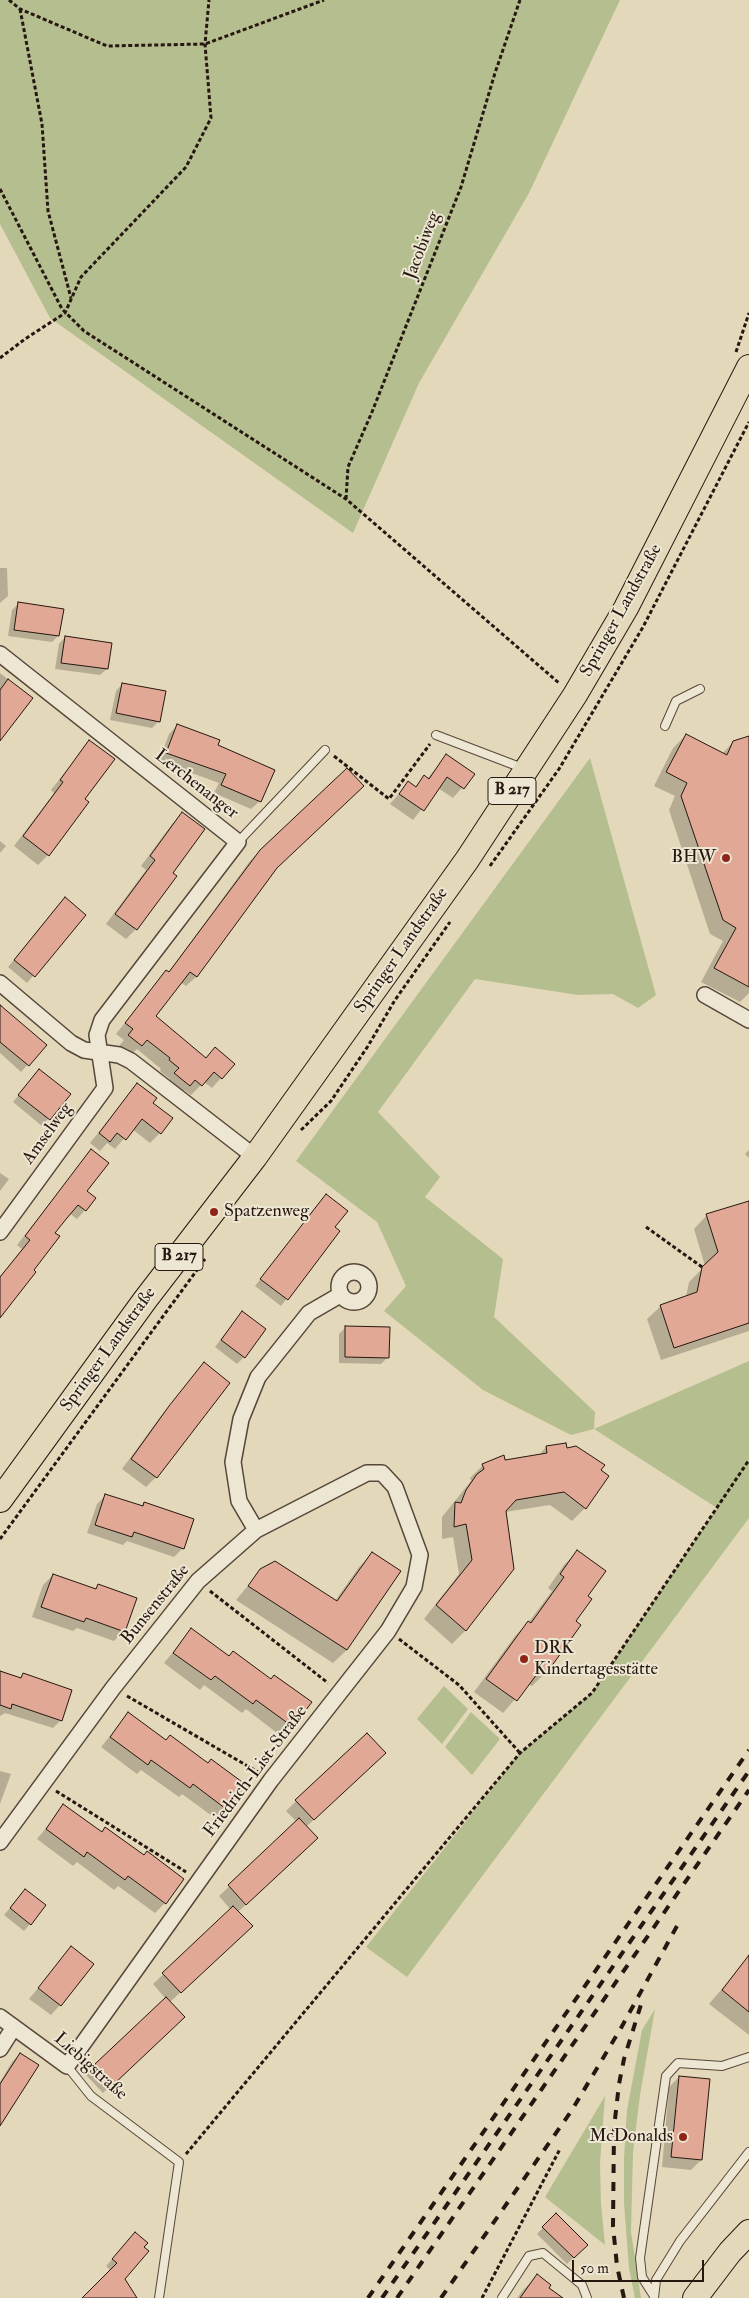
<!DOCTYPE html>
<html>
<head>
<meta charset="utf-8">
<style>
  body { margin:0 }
  #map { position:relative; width:749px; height:2298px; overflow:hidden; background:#e4d8ba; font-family:"IM FELL Double Pica",serif }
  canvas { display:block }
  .scale { position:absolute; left:572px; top:2260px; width:132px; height:22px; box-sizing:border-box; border:2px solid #261710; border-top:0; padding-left:6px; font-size:15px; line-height:18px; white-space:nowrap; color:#261710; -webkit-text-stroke:4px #ede6d2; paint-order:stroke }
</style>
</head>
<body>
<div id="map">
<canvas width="749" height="2298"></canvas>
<div class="scale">50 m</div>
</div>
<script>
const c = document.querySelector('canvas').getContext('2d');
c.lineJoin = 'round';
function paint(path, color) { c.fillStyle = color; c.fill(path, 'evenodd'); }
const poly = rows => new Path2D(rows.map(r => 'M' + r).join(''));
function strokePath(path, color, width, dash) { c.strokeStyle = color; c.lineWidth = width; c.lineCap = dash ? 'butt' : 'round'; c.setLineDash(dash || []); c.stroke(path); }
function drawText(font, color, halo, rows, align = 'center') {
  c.font = font + ' "IM FELL Double Pica",serif'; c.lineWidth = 4; c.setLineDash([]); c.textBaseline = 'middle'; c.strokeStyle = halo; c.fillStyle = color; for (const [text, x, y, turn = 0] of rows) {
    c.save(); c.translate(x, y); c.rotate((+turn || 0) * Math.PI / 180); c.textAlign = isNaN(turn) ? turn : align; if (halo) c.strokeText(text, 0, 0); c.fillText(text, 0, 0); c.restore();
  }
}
paint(poly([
  [0,0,620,0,529,193,419,383,353,533,50,318,0,224],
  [590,758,656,995,638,1008,613,994,578,995,475,979,378,1112,440,1177,425,1197,503,1259,494,1317,595,1412,594,1429,749,1361,749,1518,407,1977,366,1947,520,1753,592,1693,717,1508,594,1429,571,1435,483,1390,384,1311,406,1286,377,1222,296,1161],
  [444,1686,468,1709,442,1744,417,1719],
  [471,1712,500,1739,472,1775,445,1747],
  [655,2009,640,2095,633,2152,631,2232,641,2298,635,2298,629,2268,624,2203,624,2158,627,2110,642,2030],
  [605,2096,600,2163,601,2204,605,2245,545,2197]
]), '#b5be8f');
paint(poly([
  [0,568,7,568,8,596,0,603],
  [18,604,62,610,58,636,52,642,8,636,12,610],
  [65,637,110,644,107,669,100,675,55,669,59,644],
  [0,673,31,698,0,739],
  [122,684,159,721,152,728,110,720,116,691],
  [177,726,217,746,260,801,251,809,214,793,219,783,159,761,169,734],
  [686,735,722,754,733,742,749,737,749,993,740,1002,701,982,723,941,710,934,669,810,675,796,654,786,673,748],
  [89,742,83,799,48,855,38,865,14,846,54,793,51,790],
  [446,756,473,775,453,798,438,788,413,820,390,804,408,783,415,787,424,777,427,779],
  [182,814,171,873,136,929,126,939,106,924,146,870,141,866,172,824],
  [0,841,6,846,0,853],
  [260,851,275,869,196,977,186,986,180,982,154,1016,205,1059,215,1049,221,1078,212,1088,204,1082,191,1095,184,1090,179,1095,165,1084,170,1079,160,1071,161,1069,137,1049,131,1055,119,1046,124,1040,116,1034,157,982,168,973,250,861],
  [58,905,84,915,27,983,8,967],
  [0,1004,3,1006,1,1008,45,1045,21,1072,0,1053],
  [33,1077,69,1094,42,1126,13,1102],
  [137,1085,151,1104,160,1133,150,1143,132,1129,115,1149,107,1143,100,1151,90,1143],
  [749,1150,749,1158,745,1154],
  [91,1151,85,1191,85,1210,77,1219,69,1213,54,1233,0,1316,0,1277,22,1249,17,1245],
  [0,1173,9,1179,0,1191],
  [326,1196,334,1227,339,1231,281,1306,255,1286],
  [749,1202,749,1331,661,1360,647,1319,661,1306,686,1297,689,1282,705,1266,694,1229,707,1215],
  [236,1319,244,1357,237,1364,215,1347],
  [346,1327,388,1357,381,1364,339,1363,339,1334],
  [204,1364,156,1477,146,1487,122,1469,160,1417],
  [546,1447,585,1508,572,1521,550,1505,505,1512,513,1568,465,1631,452,1644,424,1619,459,1574,453,1537,442,1539,442,1517,471,1481,470,1478,483,1465,538,1456],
  [106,1495,141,1507,144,1503,183,1548,174,1557,127,1541,123,1545,87,1533,97,1504],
  [577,1552,586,1596,574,1622,579,1625,545,1673,532,1686,528,1684,503,1713,474,1692,515,1636,528,1623,552,1591,548,1588,564,1565],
  [372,1554,347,1650,333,1663,236,1600,261,1570,335,1601,359,1567],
  [53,1575,94,1590,98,1586,124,1631,114,1641,77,1628,73,1631,32,1617,43,1585],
  [191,1630,228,1657,310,1703,282,1737,246,1709,242,1713,204,1685,200,1690,164,1663],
  [0,1672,19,1678,23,1675,61,1720,53,1728,5,1713,0,1716],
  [128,1714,229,1811,219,1821,182,1794,179,1797,141,1770,137,1774,101,1747],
  [374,1763,306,1827,307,1848,238,1912,241,1936,170,2002,174,2027,103,2093,86,2075,166,1999,153,1984,231,1910,219,1896,297,1822,286,1811,296,1801],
  [0,1771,11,1774,0,1804],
  [64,1806,165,1903,155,1913,118,1886,114,1890,77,1862,73,1866,37,1839],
  [25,1890,30,1924,24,1931,4,1915],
  [71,1948,60,2005,51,2015,29,1999],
  [749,1957,749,2035,709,2004],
  [20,2054,0,2122,0,2082,12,2062],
  [679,2077,701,2160,691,2170,662,2167,669,2087],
  [556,2214,586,2245,567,2264,537,2234],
  [129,2240,124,2279,135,2298,84,2298,111,2271,106,2266],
  [537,2276,555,2298,517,2298,524,2289]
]), '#0003');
const building = poly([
  [18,602,64,609,59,636,14,630,18,602],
  [65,636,112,643,108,669,61,663,65,636],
  [8,679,33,698,0,741,0,690,8,679],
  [122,683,166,691,160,722,116,713,122,683],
  [177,724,220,740,218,745,275,770,261,802,221,785,226,774,166,753,177,724],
  [686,734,727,755,733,741,749,736,749,987,714,968,736,928,723,920,681,796,687,783,666,772,686,734],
  [89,740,115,759,85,799,89,802,49,856,23,836,63,782,60,780,89,740],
  [446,754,475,774,464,789,447,777,424,811,399,794,408,781,416,787,424,775,429,779,446,754],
  [347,768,364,786,277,868,197,977,190,972,156,1016,206,1058,215,1047,235,1064,222,1079,214,1072,202,1086,195,1080,190,1086,174,1073,179,1068,169,1060,170,1058,147,1040,142,1046,128,1035,133,1029,125,1023,166,970,169,972,260,850,347,768],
  [182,812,205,829,173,873,177,876,137,930,115,914,155,860,150,856,182,812],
  [65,897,86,915,35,977,14,960,65,897],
  [0,1005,47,1045,29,1066,0,1042,0,1005],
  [39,1069,71,1094,50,1120,18,1095,39,1069],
  [137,1083,157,1098,153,1103,173,1118,161,1134,142,1119,126,1140,117,1133,110,1142,99,1133,137,1083],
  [91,1149,109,1163,87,1191,96,1198,86,1211,78,1205,67,1218,55,1233,60,1236,34,1270,36,1272,0,1318,0,1277,30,1240,25,1236,91,1149],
  [326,1194,348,1211,335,1227,340,1231,288,1300,260,1279,326,1194],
  [749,1201,749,1323,674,1348,660,1305,697,1292,702,1267,718,1252,706,1214,749,1201],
  [242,1311,266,1329,245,1358,221,1340,242,1311],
  [345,1326,390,1327,389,1358,345,1357,345,1326],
  [204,1362,230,1383,157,1478,131,1459,169,1406,204,1362],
  [566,1443,567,1448,576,1446,605,1465,601,1470,609,1476,586,1509,564,1492,516,1500,506,1511,514,1569,466,1631,436,1605,472,1560,466,1524,454,1527,455,1502,461,1503,466,1490,477,1474,484,1469,482,1464,504,1455,505,1460,547,1453,546,1446,566,1443],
  [105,1494,143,1506,144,1502,194,1519,184,1549,134,1532,132,1537,95,1525,105,1494],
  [577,1550,606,1571,588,1596,592,1599,576,1621,581,1625,546,1674,540,1670,517,1701,486,1679,528,1621,531,1623,564,1577,560,1574,577,1550],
  [372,1552,401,1571,347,1650,248,1586,260,1569,275,1561,337,1601,372,1552],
  [53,1574,96,1589,98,1584,137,1598,125,1632,86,1618,84,1622,41,1607,53,1574],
  [191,1628,229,1656,233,1651,271,1679,274,1675,312,1702,293,1727,256,1700,253,1704,215,1676,211,1680,173,1653,191,1628],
  [0,1671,21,1678,23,1673,72,1690,62,1721,12,1704,11,1709,0,1705,0,1671],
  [128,1712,166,1740,170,1735,208,1763,211,1759,249,1787,230,1812,193,1784,190,1788,151,1760,148,1765,110,1737,128,1712],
  [367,1733,386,1753,314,1820,295,1800,367,1733],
  [63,1804,102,1832,105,1827,144,1855,147,1851,184,1879,166,1904,128,1876,125,1880,87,1852,84,1857,46,1829,63,1804],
  [299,1818,318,1838,246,1905,228,1885,299,1818],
  [25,1889,46,1905,31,1925,10,1908,25,1889],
  [233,1906,253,1926,181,1993,162,1973,233,1906],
  [71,1946,94,1964,61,2006,38,1988,71,1946],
  [749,1955,749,2012,722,1990,749,1955],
  [166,1997,185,2017,114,2084,95,2064,166,1997],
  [20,2053,39,2065,0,2126,0,2084,20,2053],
  [679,2076,710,2079,702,2160,671,2157,679,2076],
  [556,2213,588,2245,574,2258,542,2227,556,2213],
  [135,2232,148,2243,144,2247,149,2251,125,2279,137,2298,82,2298,117,2263,112,2259,135,2232],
  [537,2274,551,2285,549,2288,563,2298,520,2298,537,2274]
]);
paint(building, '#e0a895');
strokePath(building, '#261710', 1);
const service = poly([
  [665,726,676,701,700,689],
  [436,735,525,769],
  [238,842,325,750],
  [67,2066,91,2096,179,2162,159,2298],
  [654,2296,642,2277,640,2258,666,2076,678,2063,722,2066,749,2057],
  [502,2298,529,2256,543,2253,582,2285,587,2298],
  [654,2298,656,2280,680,2241,749,2152]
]);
const minor = poly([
  [0,654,238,842,102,1020,97,1035,105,1088,0,1232],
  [0,983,71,1043,84,1050,119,1055,131,1061,255,1157],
  [705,995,749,1020],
  '339 1287a15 15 0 1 1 30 0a15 15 0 1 1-30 0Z',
  [256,1530,239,1501,233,1462,241,1419,258,1377,309,1313,340,1295],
  [0,1842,113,1688,198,1581,256,1530,367,1473,382,1473,395,1487,420,1555,414,1587,388,1631,271,1780,67,2066,0,2017],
  [0,2049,14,2027]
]);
const primary = poly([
  [0,1500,145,1300,255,1157,467,860,575,695,626,608,749,367],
  [695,2298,730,2252,749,2232]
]);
strokePath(service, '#56473a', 10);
strokePath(minor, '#56473a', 18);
strokePath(primary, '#261710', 26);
strokePath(poly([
  [9,0,20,9,107,46,205,44,324,0],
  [20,9,42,124,48,211,71,298],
  [0,189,62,309,84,331,346,499,559,683],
  [736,352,749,313],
  [0,358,25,339,65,313,81,277,186,167,211,118,205,44,209,0],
  [346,499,348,467,372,412,461,187,495,73,520,0],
  [334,756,389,799,430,744],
  [490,866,559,769,643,627,749,422],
  [301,1130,331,1101,368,1046,395,1000,450,922],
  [646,1227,702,1267],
  [0,1539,205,1259],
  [210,1591,328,1683],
  [399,1639,459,1685,520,1753],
  [127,1696,258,1772],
  [56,1791,186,1872],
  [186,2154,520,1753,592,1693,749,1460],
  [482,2298,560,2149]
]), '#261710', 3, [4, 2.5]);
strokePath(service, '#ede6d2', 8);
strokePath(minor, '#ede6d2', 15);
strokePath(primary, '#e4d8ba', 24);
strokePath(poly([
  [368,2298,749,1750],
  [382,2298,749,1771],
  [397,2298,749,1790],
  [441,2298,572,2110,621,2028,677,1926],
  [624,2298,617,2266,613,2226,614,2128,619,2084,624,2059,643,1998]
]), '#261710', 4, [9, 9]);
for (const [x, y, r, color] of [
  [726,858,5,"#8f2418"],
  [214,1212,5,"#8f2418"],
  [524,1659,5,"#8f2418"],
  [683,2137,5,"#8f2418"]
]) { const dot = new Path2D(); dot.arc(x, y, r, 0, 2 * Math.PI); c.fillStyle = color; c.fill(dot); strokePath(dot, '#ede6d2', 2); }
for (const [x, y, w] of [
  [512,791,48],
  [179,1257,48]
]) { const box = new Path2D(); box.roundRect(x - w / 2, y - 13.5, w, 27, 4); c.fillStyle = '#ede6d2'; c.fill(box); strokePath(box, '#261710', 1); }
drawText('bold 16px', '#261710', null, [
  ["B 217",512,791],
  ["B 217",179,1257]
]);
drawText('18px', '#261710', '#ede6d2', [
  ["Jacobiweg",423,246,-69],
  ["Springer Landstraße",622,611,-61],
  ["Lerchenanger",196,785,38],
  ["Springer Landstraße",402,951,-55],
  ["Amselweg",48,1134,-54],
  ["Springer Landstraße",109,1350,-54],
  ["Bunsenstraße",156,1605,-51],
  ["Friedrich-List-Straße",256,1772,-53],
  ["Liebigstraße",90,2067,42]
]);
drawText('18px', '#261710', '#ede6d2', [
  ["BHW",716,858],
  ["Spatzenweg",224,1212,"left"],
  ["DRK",534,1649,"left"],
  ["Kindertagesstätte",534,1670,"left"],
  ["McDonalds",673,2137]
], 'right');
</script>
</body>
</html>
